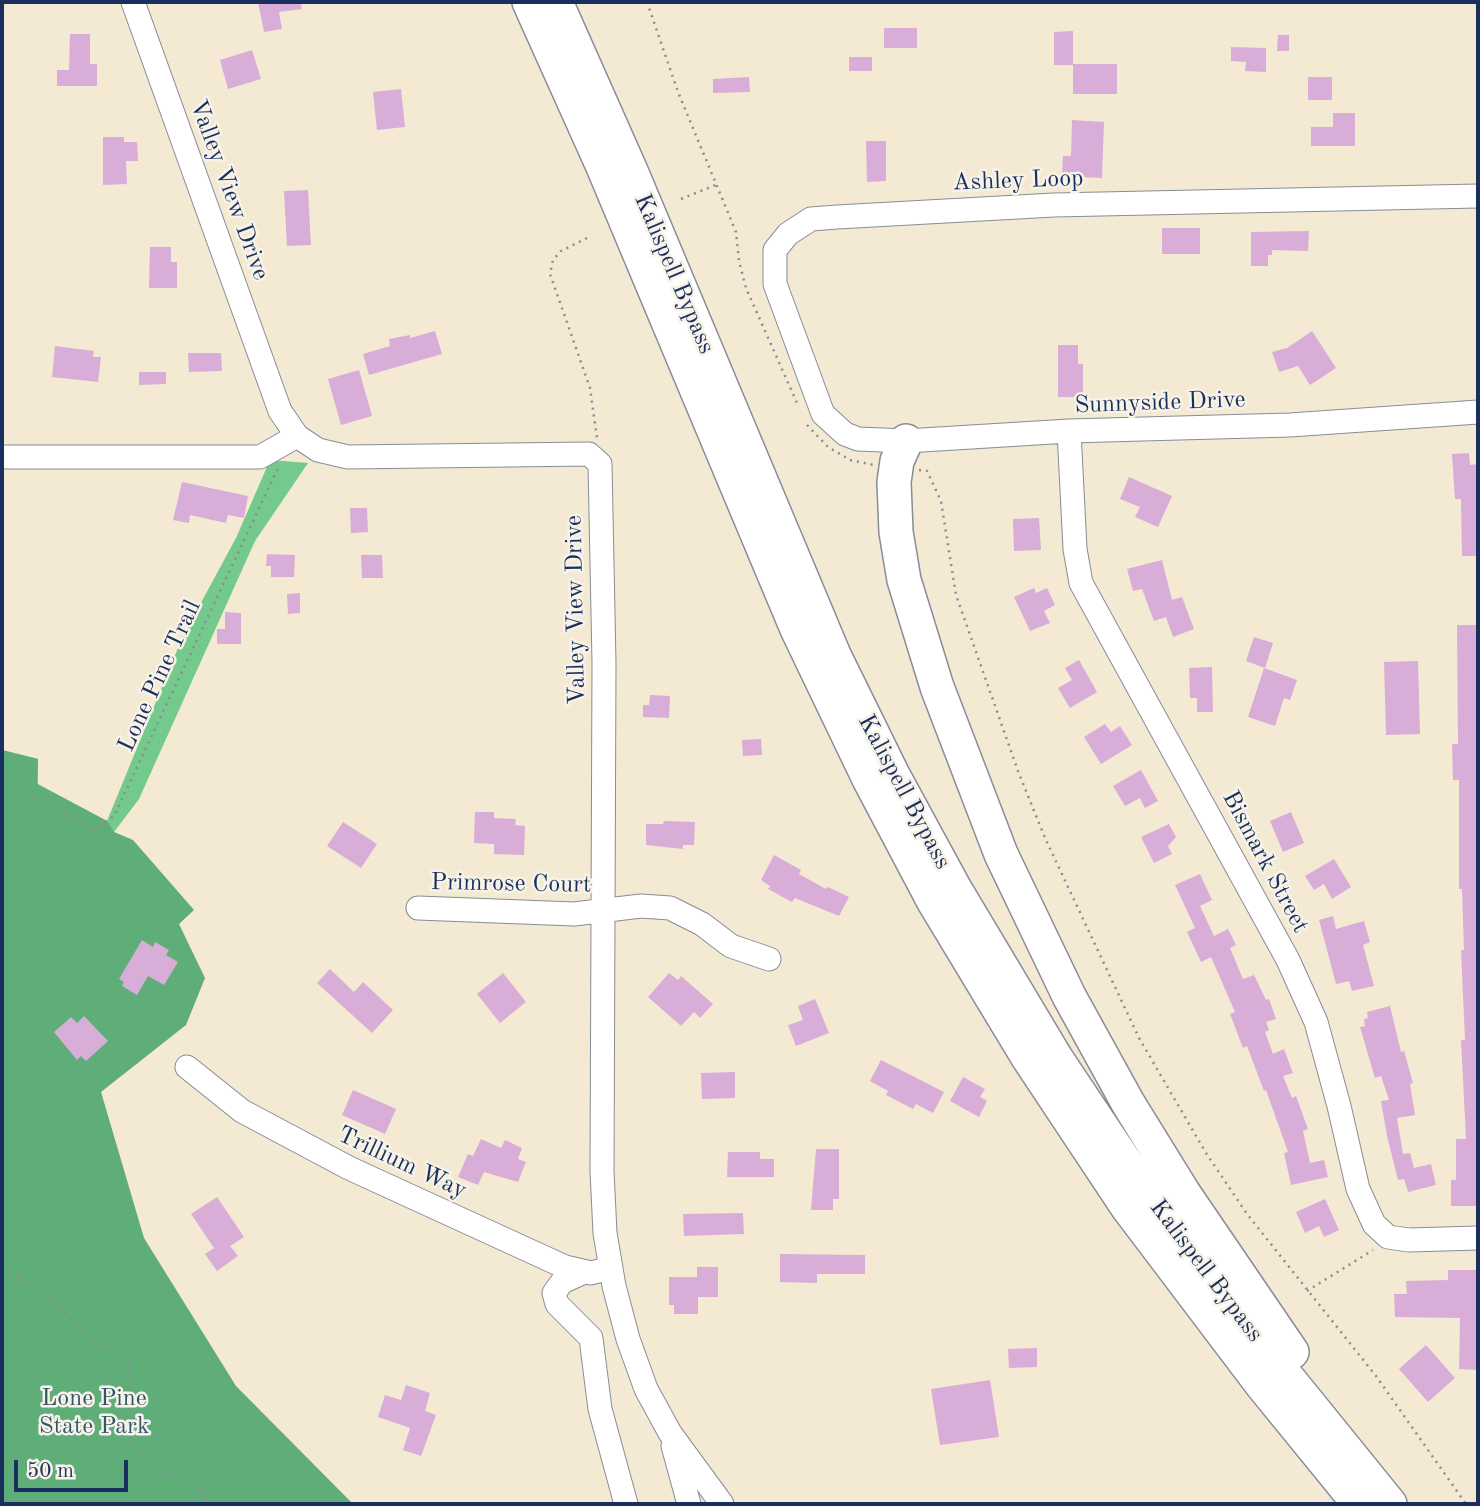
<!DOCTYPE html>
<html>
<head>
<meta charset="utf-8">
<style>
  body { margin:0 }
  #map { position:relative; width:1480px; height:1506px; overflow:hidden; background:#f4e9d3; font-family:"Old Standard TT",serif }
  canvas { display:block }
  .frame { position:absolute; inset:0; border:4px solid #1b2f5e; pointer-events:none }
  .scale { position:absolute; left:14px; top:1460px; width:114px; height:32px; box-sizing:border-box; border:4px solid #1b2f5e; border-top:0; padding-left:9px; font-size:21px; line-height:24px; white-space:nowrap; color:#1b2f5e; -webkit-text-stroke:5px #f7f3e8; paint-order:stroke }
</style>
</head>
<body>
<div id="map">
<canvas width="1480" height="1506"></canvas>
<div class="frame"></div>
<div class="scale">50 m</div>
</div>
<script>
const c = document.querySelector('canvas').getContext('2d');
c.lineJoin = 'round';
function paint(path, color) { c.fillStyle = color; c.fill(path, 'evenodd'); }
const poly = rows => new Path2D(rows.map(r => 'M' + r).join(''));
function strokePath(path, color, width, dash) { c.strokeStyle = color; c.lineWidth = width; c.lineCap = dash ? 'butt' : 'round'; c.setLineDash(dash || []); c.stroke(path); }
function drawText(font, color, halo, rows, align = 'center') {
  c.font = font + ' "Old Standard TT",serif'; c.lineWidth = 5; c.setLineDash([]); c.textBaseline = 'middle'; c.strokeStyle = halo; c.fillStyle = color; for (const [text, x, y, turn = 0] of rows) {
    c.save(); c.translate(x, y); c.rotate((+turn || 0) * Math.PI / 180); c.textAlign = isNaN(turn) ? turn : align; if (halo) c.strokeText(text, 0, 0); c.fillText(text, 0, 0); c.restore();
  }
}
paint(poly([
  [270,460,308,463,255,541,139,799,114,832,56,1008,2,750,38,759,38,784,107,821,183,636,236,538]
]), '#74c98c');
paint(poly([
  [2,750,38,759,37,784,107,821,114,832,133,840,194,910,179,924,205,978,186,1025,101,1092,144,1238,236,1386,353,1504,2,1504]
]), '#5fad78');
paint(poly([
  [258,2,301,2,302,9,279,12,282,29,264,32],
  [884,28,917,28,917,48,884,48],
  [1073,31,1073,64,1117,64,1117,94,1073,94,1073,65,1054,65,1054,32],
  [70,34,90,34,90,64,97,64,97,86,57,86,57,70,69,70],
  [1278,35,1289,35,1289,51,1277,51],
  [1231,47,1266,48,1266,72,1245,71,1246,62,1231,61],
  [252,50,261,79,228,89,220,60],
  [849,57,872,57,872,71,849,71],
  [749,77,750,92,713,93,713,79],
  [1308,77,1332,77,1332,100,1308,100],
  [401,89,405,127,377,130,373,92],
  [1333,113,1355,113,1355,146,1311,146,1311,127,1333,127],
  [1072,120,1104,122,1102,178,1062,176,1063,156,1071,156],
  [103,137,124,137,124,142,137,142,138,161,126,161,127,184,103,185],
  [866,141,886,141,886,181,867,182],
  [308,190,311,245,287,246,284,191],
  [1162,228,1200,228,1200,254,1162,254],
  [1309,231,1308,251,1272,250,1272,255,1268,255,1268,266,1251,266,1251,232],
  [150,247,171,247,171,262,177,262,177,288,149,288],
  [435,331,442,354,369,375,363,354,390,346,389,339,410,335,410,338],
  [1312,331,1336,368,1310,385,1298,366,1279,372,1272,352,1287,348],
  [1058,345,1078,345,1078,364,1083,364,1083,397,1058,397],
  [55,346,94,351,93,357,101,357,98,382,52,377],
  [188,353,221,353,222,371,189,372],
  [359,370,372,416,341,425,328,379],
  [139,372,166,372,166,384,139,385],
  [1469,453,1470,465,1477,464,1478,556,1462,556,1461,499,1455,499,1452,454],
  [1129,477,1172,496,1158,527,1135,517,1140,507,1120,499],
  [182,482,248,496,244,518,228,515,226,523,190,515,189,523,173,520],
  [350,508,367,508,368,532,351,533],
  [1039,518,1041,550,1014,551,1013,519],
  [267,554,295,555,294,577,271,577,271,566,266,566],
  [361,555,382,555,383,578,362,578],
  [1162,560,1172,600,1182,597,1194,629,1173,637,1166,617,1154,621,1142,589,1133,591,1127,569],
  [1034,588,1036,593,1047,588,1055,605,1044,611,1050,623,1030,631,1014,597],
  [300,593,300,613,288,614,287,594],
  [225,612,241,613,241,644,217,644,217,629,225,629],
  [1457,625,1478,625,1478,1206,1451,1206,1451,1180,1456,1180,1456,1139,1466,1139,1461,1040,1465,1040,1461,950,1464,950,1462,889,1459,889,1459,780,1453,780,1452,744,1458,744],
  [1254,637,1273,643,1265,668,1246,661],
  [1079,660,1097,692,1070,708,1058,688,1072,680,1065,668],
  [1418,661,1420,734,1386,735,1384,662],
  [1212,667,1213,712,1197,712,1197,698,1190,698,1189,668],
  [1264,668,1297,680,1290,700,1284,698,1275,726,1248,717],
  [650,695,670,696,669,718,643,717,643,705,649,705],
  [1105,724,1111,732,1120,726,1132,745,1101,764,1084,737],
  [761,739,762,755,743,756,742,740],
  [1141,770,1158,801,1145,808,1140,798,1125,806,1113,786],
  [475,812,494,812,494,818,516,819,515,825,525,826,524,855,494,854,494,844,474,843],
  [1291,812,1304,843,1283,852,1270,821],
  [664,821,695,822,694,845,683,845,683,849,646,845,646,824,663,824],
  [343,822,377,844,361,868,327,846],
  [1169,824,1176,837,1168,846,1172,854,1154,863,1141,837],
  [774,855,801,870,799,874,826,889,828,887,849,897,839,916,795,898,792,902,768,889,770,886,761,880],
  [1334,859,1351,887,1332,899,1324,884,1314,890,1305,876],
  [1200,874,1212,900,1200,906,1214,936,1228,929,1236,945,1230,948,1243,979,1254,975,1266,1000,1269,999,1276,1019,1266,1022,1269,1030,1265,1032,1273,1054,1284,1049,1293,1073,1283,1076,1292,1098,1296,1096,1308,1129,1303,1131,1310,1163,1324,1160,1328,1177,1291,1185,1284,1153,1288,1152,1266,1090,1264,1091,1247,1046,1243,1048,1230,1014,1235,1012,1211,957,1201,962,1187,932,1195,928,1175,885],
  [1333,916,1336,929,1364,921,1370,942,1363,945,1374,986,1352,991,1349,981,1336,984,1319,920],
  [142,940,153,947,155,942,169,950,166,955,178,962,164,985,148,976,137,995,122,986,124,982,119,979],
  [330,969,354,992,363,982,393,1010,372,1033,317,983],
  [503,973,526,1002,500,1023,477,994],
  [669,973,678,980,681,976,713,1004,700,1018,694,1012,681,1026,648,997],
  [815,999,829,1033,796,1046,788,1025,803,1020,798,1006],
  [1390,1006,1401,1052,1404,1051,1413,1083,1410,1084,1415,1115,1397,1118,1403,1154,1410,1153,1414,1168,1431,1164,1436,1185,1408,1192,1404,1179,1398,1180,1387,1136,1381,1101,1389,1100,1381,1076,1375,1078,1360,1027,1365,1026,1364,1019,1368,1018,1367,1012],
  [84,1016,108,1041,86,1061,81,1056,77,1060,54,1032,71,1017,77,1023],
  [881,1060,944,1092,933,1113,916,1104,913,1109,886,1095,888,1091,870,1081],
  [735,1072,735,1098,702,1099,701,1073],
  [963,1077,985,1089,980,1097,987,1101,979,1117,950,1101],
  [353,1090,396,1109,385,1134,342,1115],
  [481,1139,501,1148,505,1140,522,1148,518,1159,526,1162,518,1182,484,1172,478,1185,458,1177,468,1154,473,1156],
  [816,1149,839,1149,839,1199,833,1199,833,1210,811,1210],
  [728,1152,760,1152,760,1159,774,1159,774,1177,727,1177],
  [217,1197,244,1237,230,1246,238,1256,217,1271,205,1254,214,1248,191,1214],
  [1325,1199,1339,1230,1324,1237,1319,1226,1305,1233,1296,1212],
  [743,1213,744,1234,684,1236,683,1214],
  [780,1254,865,1255,865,1274,817,1274,817,1283,780,1282],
  [697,1267,718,1267,718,1297,698,1297,698,1314,674,1314,674,1305,669,1305,669,1277,697,1277],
  [1448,1270,1478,1270,1478,1370,1459,1369,1460,1318,1395,1317,1394,1294,1407,1294,1406,1281,1448,1280],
  [1426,1345,1455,1378,1428,1402,1399,1369],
  [1037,1348,1037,1367,1009,1368,1008,1349],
  [990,1380,999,1437,940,1445,931,1389],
  [406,1385,430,1393,425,1411,436,1415,421,1456,403,1450,410,1428,378,1417,385,1395,401,1400]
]), '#d8aed8');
const minor = poly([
  [133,2,280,411,297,436,318,450,348,457,589,454,600,464,604,663,602,1171,605,1233,614,1286,628,1339,646,1389,670,1433,722,1504],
  [1478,196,1054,205,837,217,811,219,788,234,775,250,775,284,823,414,845,434,858,439,906,441,1069,431,1290,425,1478,412],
  [1069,431,1075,549,1081,583,1288,960,1316,1022,1339,1106,1358,1189,1374,1224,1388,1237,1409,1240,1478,1238],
  [2,457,260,457,297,436],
  [418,908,574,914,641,906,670,908,702,924,731,946,769,959],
  [187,1067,242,1111,349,1168,565,1267,591,1273,610,1268],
  [584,1272,562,1282,554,1293,557,1304,591,1338,600,1409,626,1504],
  [673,1446,689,1504]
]);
const highway = poly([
  [529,2,604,169,797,629,869,779,934,902,1027,1056,1128,1208,1262,1385,1359,1504],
  [556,2,631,171,834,655,892,773,955,889,1056,1058,1134,1175,1253,1335,1390,1504],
  [906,441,897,461,894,482,896,532,904,580,937,687,1001,854,1069,996,1128,1103,1183,1192,1292,1352]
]);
strokePath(minor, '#888c98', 25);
strokePath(highway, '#888c98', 36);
strokePath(poly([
  [647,2,678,92,736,232,739,261,746,288,797,403],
  [681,199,718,184],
  [587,238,561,251,553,260,550,274,590,388,597,438],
  [807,425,828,447,850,460,874,465],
  [919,470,927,471,941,501,956,595,1018,771,1045,838,1139,1038,1206,1153,1247,1214,1376,1376,1466,1504],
  [2,779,95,830,114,816,278,468],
  [2,1273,36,1284,52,1297,96,1346,103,1348,108,1332,128,1355,133,1423,129,1440,133,1447,156,1470,193,1480,210,1504],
  [1307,1291,1373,1250]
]), '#888c98', 2.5, [2, 5]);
strokePath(minor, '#fff', 23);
strokePath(highway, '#fff', 33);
drawText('24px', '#1b2f5e', '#f7f3e8', [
  ["Ashley Loop",1018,181,-2],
  ["Valley View Drive",229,190,70],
  ["Kalispell Bypass",674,274,67],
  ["Sunnyside Drive",1160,403,-2],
  ["Valley View Drive",576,610,-91],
  ["Lone Pine Trail",160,676,-65],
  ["Kalispell Bypass",904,792,62],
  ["Bismark Street",1265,862,62],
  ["Primrose Court",511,884,1],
  ["Trillium Way",402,1163,25],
  ["Kalispell Bypass",1206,1271,53]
]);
drawText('24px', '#31566a', '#f7f3e8', [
  ["Lone Pine",94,1399],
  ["State Park",94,1427]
]);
</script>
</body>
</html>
